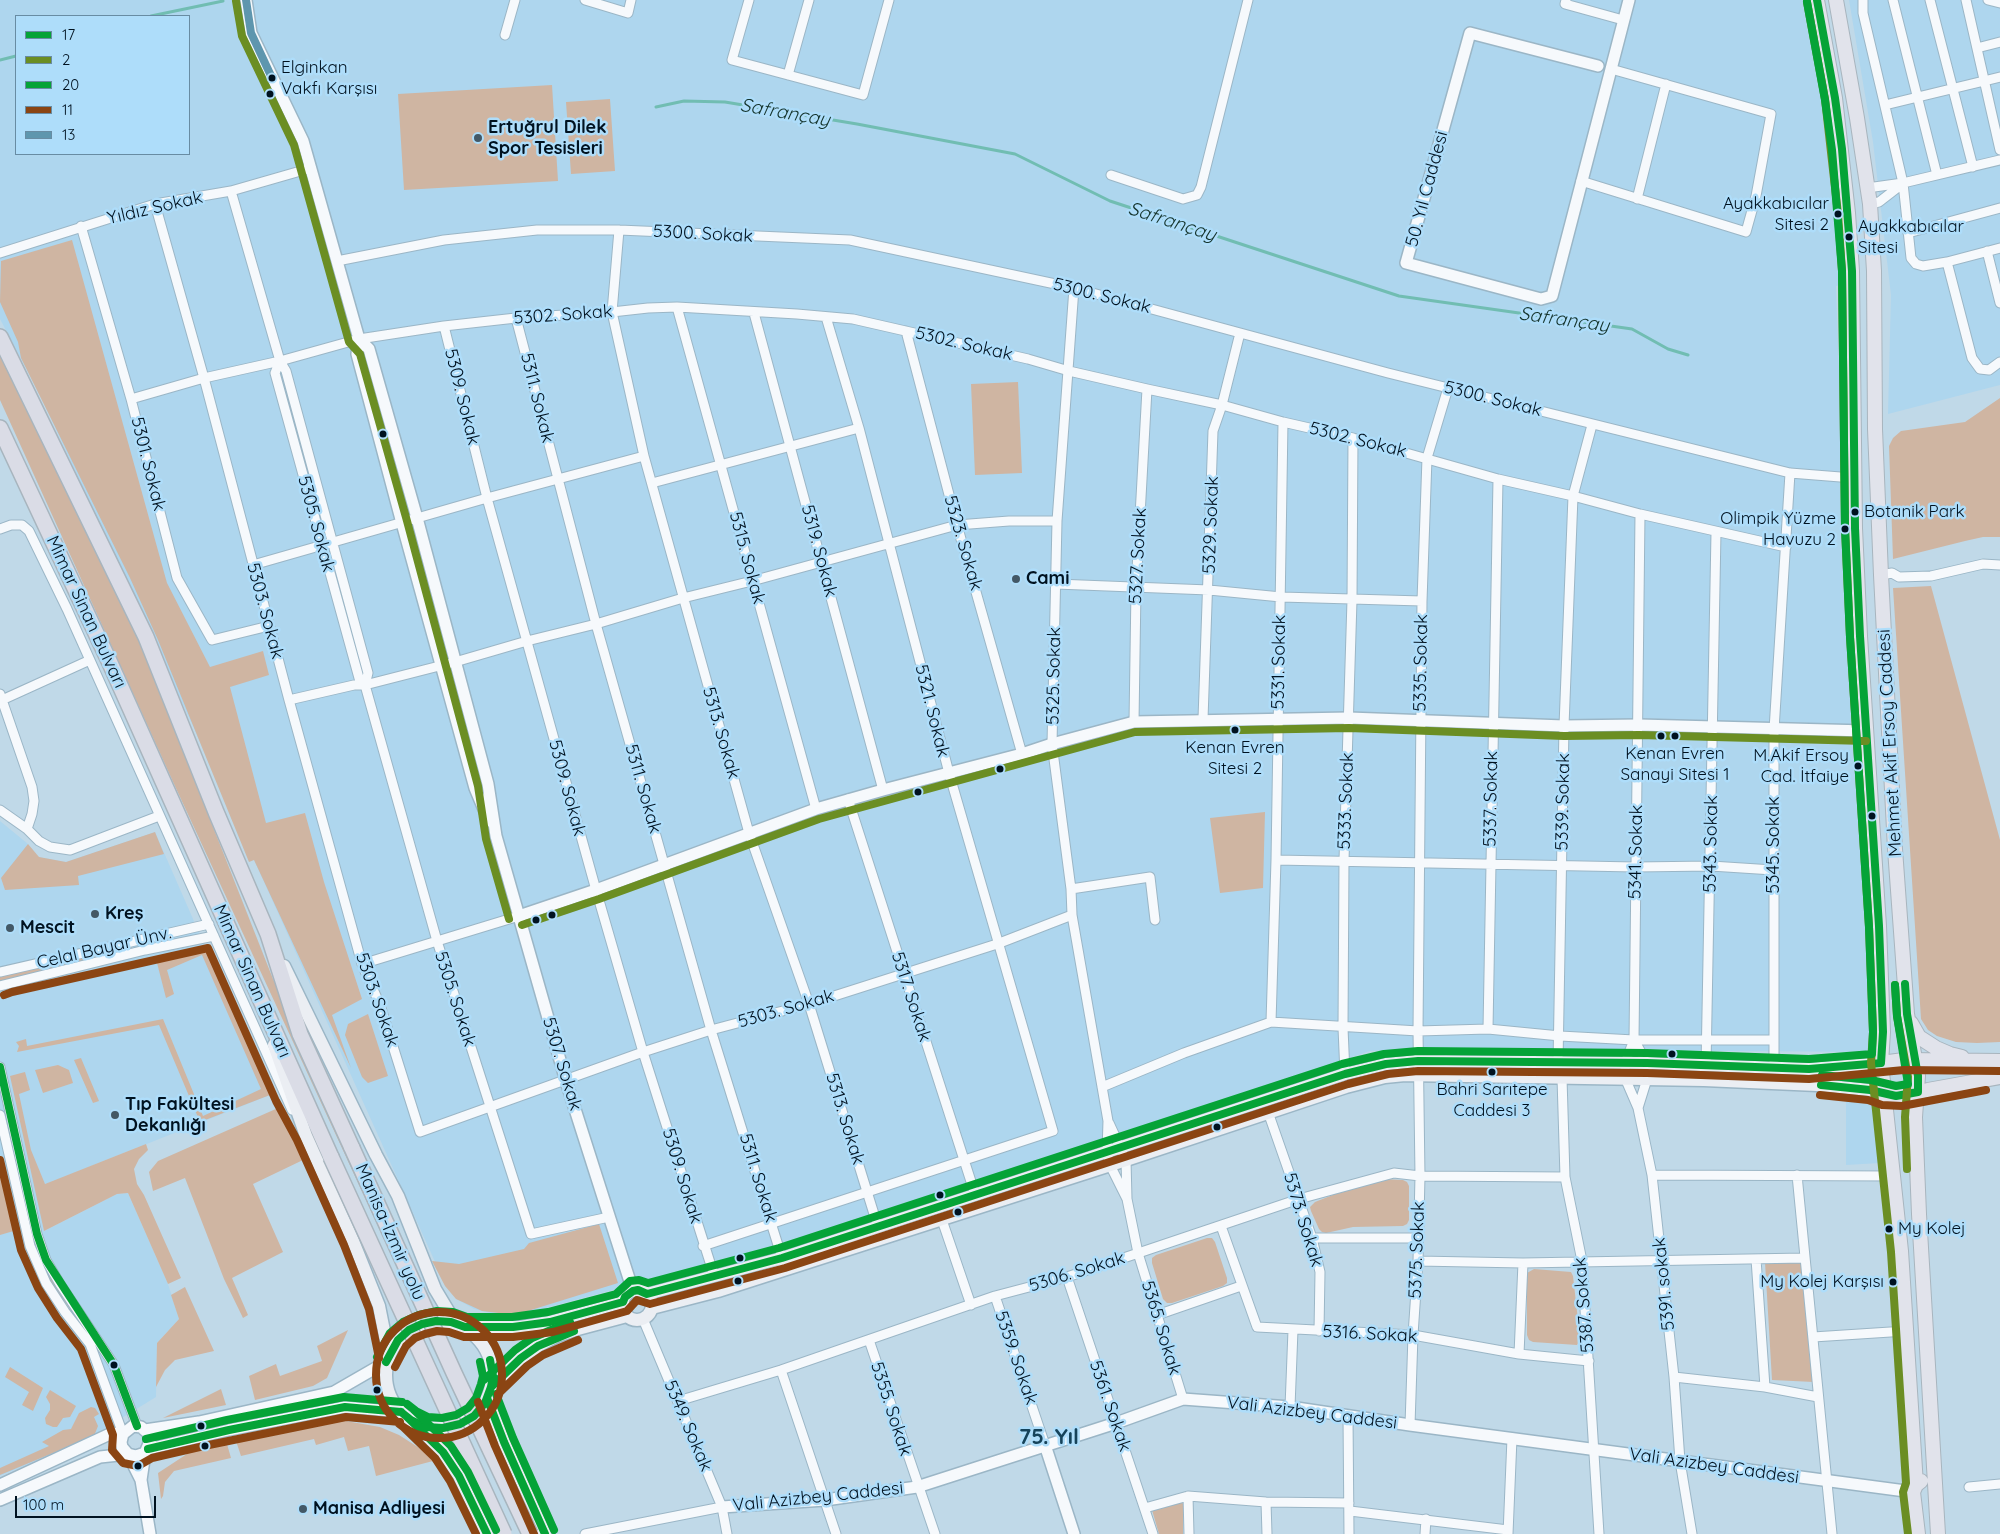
<!DOCTYPE html>
<html>
<head>
<meta charset="utf-8">
<style>
  body { margin:0 }
  #map { position:relative; width:2000px; height:1534px; overflow:hidden; background:#c0d9e8; font-family:Quicksand,sans-serif }
  canvas { display:block }
  .legend { position:absolute; left:15px; top:15px; width:175px; height:140px; box-sizing:border-box; background:#aeddfa; border:1px solid #688ca3; margin:0; padding:6px 9px; list-style:none; font-size:15px; color:#001220 }
  .legend li { display:flex; align-items:center; gap:10px; height:25px }
  .legend b { width:25px; border:1px solid #688ca3 }
  .scale { position:absolute; left:15px; top:1496px; width:141px; height:22px; box-sizing:border-box; border:2px solid #001220; border-top:0; padding-left:6px; font-size:15px; line-height:18px; white-space:nowrap; color:#001220; -webkit-text-stroke:4px #aeddfa; paint-order:stroke }
</style>
</head>
<body>
<div id="map">
<canvas width="2000" height="1534"></canvas>
<ul class="legend">
<li><b style="height:6px;background:#05a337"></b>17</li>
<li><b style="height:6px;background:#6b8e23"></b>2</li>
<li><b style="height:6px;background:#05a337"></b>20</li>
<li><b style="height:6px;background:#8b4513"></b>11</li>
<li><b style="height:6px;background:#5e96ae"></b>13</li>
</ul>
<div class="scale">100 m</div>
</div>
<script>
const c = document.querySelector('canvas').getContext('2d');
c.lineJoin = 'round';
function paint(path, color) { c.fillStyle = color; c.fill(path, 'evenodd'); }
const poly = rows => new Path2D(rows.map(r => 'M' + r).join(''));
function strokePath(path, color, width, dash) { c.strokeStyle = color; c.lineWidth = width; c.lineCap = dash ? 'butt' : 'round'; c.setLineDash(dash || []); c.stroke(path); }
function drawText(font, color, halo, rows, align = 'center') {
  c.font = font + ' Quicksand,sans-serif'; c.lineWidth = 5; c.setLineDash([]); c.textBaseline = 'middle'; c.strokeStyle = halo; c.fillStyle = color; for (const [text, x, y, turn = 0] of rows) {
    c.save(); c.translate(x, y); c.rotate((+turn || 0) * Math.PI / 180); c.textAlign = isNaN(turn) ? turn : align; if (halo) c.strokeText(text, 0, 0); c.fillText(text, 0, 0); c.restore();
  }
}
paint(poly([
  [0,0,1806,0,1832,129,1842,285,1836,286,1840,400,1875,1052,1433,1049,1370,1051,1093,1145,806,1238,516,1316,490,1313,474,1309,458,1300,436,1264,228,802,40,395,0,319],
  [16,16,189,16,189,154,16,154],
  [1849,0,2000,0,2000,385,1888,414,1891,295,1873,142],
  [0,821,28,844,38,857,66,862,155,832,270,1095,36,1188,44,1231,117,1194,128,1193,168,1284,179,1319,157,1343,156,1397,86,1440,0,1476],
  [1846,1091,1878,1103,1880,1163,1846,1165]
]), '#aed6ee');
paint(poly([
  [552,85,558,181,404,190,398,94],
  [610,99,615,171,571,174,566,102],
  [72,240,167,583,210,667,263,651,269,675,230,687,266,823,305,813,324,882,362,999,332,1015,351,1068,254,860,249,862,158,640,130,578,21,358,18,342,0,302,1,261],
  [0,354,139,639,273,979,419,1300,413,1302,174,784,0,400],
  [1018,382,1022,473,975,475,971,384],
  [2000,398,2000,537,1983,537,1965,541,1893,559,1889,446,1893,438,1901,431,1965,422],
  [1931,586,2000,840,2000,1042,1977,1043,1956,1042,1937,1036,1928,1030,1921,1019,1893,588],
  [1265,812,1263,888,1220,893,1210,818],
  [155,832,164,854,78,876,79,885,5,890,1,878,28,844,39,857,66,862],
  [132,946,131,950,128,951,0,981,0,975],
  [205,947,270,1095,200,1122,159,1025,17,1052,19,1046,16,1042,26,1039,27,1046,163,1019,203,1116,261,1089,202,955,167,970,174,994,166,998,156,959],
  [368,1014,388,1076,368,1083,362,1077,345,1035,348,1024],
  [81,1058,99,1101,93,1103,74,1060],
  [58,1065,69,1070,73,1083,43,1093,35,1070],
  [25,1072,30,1090,19,1094,31,1150,45,1184,146,1144,148,1150,139,1159,134,1169,137,1184,144,1195,181,1278,168,1284,128,1193,117,1194,44,1231,10,1076],
  [278,1108,303,1160,253,1184,283,1252,232,1278,248,1315,243,1318,224,1279,185,1178,153,1191,149,1172,158,1161],
  [11,1146,14,1147,36,1237,79,1319,78,1320,53,1286,39,1261,32,1243],
  [0,1160,17,1230,0,1235],
  [1382,1179,1403,1180,1407,1182,1409,1186,1409,1220,1407,1224,1403,1226,1353,1227,1326,1233,1322,1232,1319,1229,1311,1211,1310,1207,1315,1202,1358,1185],
  [599,1224,618,1283,515,1315,482,1311,456,1299,445,1286,432,1261,459,1264,524,1249,529,1243],
  [1207,1238,1212,1238,1215,1242,1227,1278,1227,1283,1223,1286,1172,1303,1167,1303,1163,1299,1152,1263,1152,1258,1156,1255],
  [1801,1259,1814,1382,1772,1380,1765,1262],
  [1534,1269,1571,1272,1573,1276,1580,1338,1577,1345,1533,1342,1529,1340,1527,1335,1527,1273],
  [185,1287,214,1351,175,1360,165,1370,156,1387,157,1343,179,1319,171,1295],
  [348,1330,327,1378,313,1386,255,1400,249,1376,276,1364,280,1376,322,1361,317,1346],
  [10,1367,43,1388,33,1411,22,1405,29,1392,5,1377],
  [221,1389,226,1405,163,1418],
  [50,1390,76,1406,70,1417,63,1418,57,1427,53,1427,46,1424,45,1418,50,1410,50,1404,46,1397],
  [91,1407,95,1408,99,1414,94,1417,98,1426,94,1436,0,1475,0,1468,49,1446,42,1442,63,1430,71,1429,79,1413],
  [340,1420,380,1427,399,1435,424,1451,433,1461,376,1476,369,1446,348,1451,344,1437,316,1445,314,1439,241,1456,236,1441],
  [227,1444,231,1458,174,1471,165,1482,163,1496,161,1499,158,1473,190,1452],
  [1182,1501,1183,1504,1183,1534,1159,1534,1152,1510]
]), '#cfb5a2');
strokePath(poly([
  [151,16,223,1],
  [0,60,16,56],
  [656,107,684,101,725,102,857,124,1015,154,1110,201,1399,296,1632,329,1668,349,1688,355]
]), '#71bdb2', 3);
const minor = poly([
  [585,0,628,13,631,0],
  [749,0,732,60,863,95,889,0],
  [1566,0,1565,4,1623,20],
  [1863,0,1863,13,1903,183,1911,258,1916,264,1923,266,1947,262,1972,358,1980,369,1989,370,2000,362],
  [1893,0,1937,175],
  [1930,0,1973,167],
  [1966,0,2000,150],
  [1988,0,2000,3],
  [505,35,515,0],
  [1977,48,2000,42],
  [788,75,809,0],
  [1885,105,2000,77],
  [1111,175,1183,199,1197,195,1201,187,1248,0],
  [1581,181,1746,232,1756,196,1771,114,1611,69],
  [1867,188,1903,183,2000,160],
  [231,191,280,361,286,371,368,673,365,685,437,941,531,1234,609,1217],
  [1637,199,1666,84],
  [155,204,204,378,289,700,362,964,380,1005,420,1132,643,1052,711,1030,809,1004,997,944,1072,915],
  [1870,204,1879,202,1901,185],
  [81,226,131,399,177,578,212,640,269,626],
  [619,230,612,312,644,456,749,833,809,1004,878,1227],
  [1908,233,2000,208],
  [1987,251,2000,303],
  [0,253,155,204,231,191,311,168],
  [337,261,444,240,537,230,619,230,850,240,1074,288,1388,373,1790,473,1853,478],
  [1947,262,2000,248],
  [1074,288,1057,521,1052,744,1071,889,1072,915,1108,1121,1107,1152,1110,1165,1127,1199],
  [677,307,816,809],
  [754,313,883,790],
  [516,318,596,624,711,1030,782,1258],
  [444,326,487,498,596,890,643,1052,714,1275],
  [906,331,957,525,1022,754],
  [280,361,275,373,359,678,365,685],
  [131,399,204,378,280,361,359,339,444,326,516,318,612,312,648,308,677,307,797,314,853,319,1028,359,1069,371,1147,389,1222,405,1283,422,1353,438,1498,479,1573,496,1640,514,1786,547],
  [652,483,859,428],
  [1640,514,1634,1040,1625,1063,1625,1078,1638,1108,1652,1175,1674,1377,1680,1461,1692,1534],
  [0,529,11,525,22,525,29,531,67,609,292,1110],
  [253,565,487,498,644,456],
  [1881,575,1892,573,1899,577,1931,576,1983,564,2000,565],
  [1056,584,1209,590,1281,597,1422,601],
  [0,694,32,787,34,801,32,814,27,829],
  [2,700,90,660],
  [289,700,354,685,365,685,455,662,527,641,596,624,683,598,752,581,957,525,1009,521,1057,521],
  [1203,719,1213,431,1222,405,1240,333],
  [1134,722,1136,588,1147,389],
  [848,799,975,1194],
  [0,810,27,829,39,841,50,847,70,850,159,816],
  [1276,860,1635,867,1711,866,1773,870],
  [1071,889,1150,877,1155,920],
  [362,964,519,916],
  [0,972,209,924],
  [0,986,145,950,214,936],
  [1271,1022,1276,860,1283,422],
  [1488,1029,1498,479],
  [1634,1040,1647,1063,1647,1079,1638,1108],
  [1558,1063,1564,726,1573,496,1592,425],
  [1706,1066,1716,532],
  [0,1067,37,1234,46,1260,60,1284,114,1365,137,1426],
  [1774,1068,1774,730,1790,473],
  [1345,1074,1343,1028,1344,860,1352,600,1353,438],
  [1562,1078,1565,1177,1582,1261,1599,1534],
  [1102,1087,1184,1053,1271,1022,1418,1031,1488,1029,1560,1036,1634,1040,1774,1040],
  [1268,1112,1312,1238,1320,1272,1319,1331],
  [0,1115,30,1246,46,1283,65,1312,90,1344,123,1434],
  [1109,1123,1126,1160,1127,1199,1138,1253,1183,1399],
  [1652,1175,1894,1176],
  [1797,1175,1832,1534],
  [942,1220,971,1305],
  [1221,1226,1257,1327,1413,1335,1519,1354,1589,1361],
  [1312,1238,1418,1238],
  [703,1246,1053,1131,949,773,859,428,826,317],
  [1756,1259,1765,1387],
  [1418,1261,1523,1263,1804,1258],
  [1067,1277,1153,1534],
  [995,1296,1045,1445],
  [1157,1315,1241,1286],
  [643,1319,722,1507,727,1534],
  [1813,1337,1906,1331],
  [869,1340,935,1534],
  [1519,1354,1523,1263],
  [781,1370,836,1534],
  [1674,1377,1765,1387,1818,1397],
  [678,1401,781,1370,995,1296,1067,1277,1299,1199,1394,1173,1420,1176,1565,1177],
  [1290,1407,1293,1330],
  [1348,1416,1349,1534],
  [1410,1425,1413,1335,1418,1261,1420,1176,1418,1031,1422,601,1427,458,1448,388],
  [1969,1487,2000,1484],
  [1188,1496,1189,1534],
  [1266,1502,1267,1534],
  [1145,1508,1188,1496,1266,1502,1349,1503],
  [1350,1511,1508,1530],
  [585,1534,722,1507],
  [1425,1534,1426,1519],
  [1508,1534,1512,1438]
]);
const tertiary = poly([
  [246,0,251,33,303,141,359,339,357,354,402,523,475,788,489,821],
  [1598,66,1470,33,1406,263,1541,299,1552,296,1629,0],
  [359,339,369,349,417,518,488,784,496,836,566,1081,633,1291],
  [519,916,596,890,816,809,883,790,1022,754,1052,744,1134,722,1349,718,1564,726,1639,725,1866,731],
  [145,1430,199,1422,334,1392,386,1362],
  [1045,1445,1074,1534],
  [148,1449,229,1430,345,1407,401,1412],
  [145,1453,141,1480,150,1534],
  [0,1485,112,1433,123,1434],
  [0,1500,100,1457,128,1454,136,1456,145,1453,150,1441,148,1433,141,1427,133,1426,123,1434,121,1442,122,1447,128,1454,141,1480],
  [722,1507,825,1500,917,1487,1116,1423,1183,1399,1290,1407,1410,1425,1913,1492]
]);
const secondary = poly([
  [284,966,376,1155,398,1196,435,1289,456,1324],
  [274,1045,306,1136,353,1241,379,1306,389,1356],
  '622 1305a15 15 0 1 1 30 0a15 15 0 1 1-30 0Z',
  [647,1294,782,1258,1345,1074,1386,1064,1418,1061,1647,1063,1809,1069,1881,1063],
  [652,1308,718,1291,1126,1160,1346,1087,1385,1077,1405,1075,1704,1080,1817,1085,1870,1090,1884,1095],
  '386 1375a53 53 0 1 1 106 0a53 53 0 1 1-106 0Z',
  [465,1327,520,1327,550,1322,623,1302],
  [491,1387,521,1358,538,1346,557,1336,578,1329,627,1316],
  [487,1398,504,1442,545,1534],
  [415,1424,443,1452,459,1476,487,1534]
]);
const primary = poly([
  [1817,0,1835,98,1848,213,1852,271,1855,528,1860,636,1879,926,1883,1032,1881,1063,1901,1251,1916,1485],
  [1836,0,1857,118,1870,204,1874,271,1875,429,1881,575,1895,849,1907,1014,1918,1076,1915,1117,1919,1214,1938,1534],
  [1911,1023,1919,1037,1936,1048,1950,1054,1962,1057],
  [1881,1063,1904,1060,2000,1061],
  [1884,1095,1902,1096,1928,1090,2000,1077],
  [1918,1534,1913,1492,1916,1485,1921,1481]
]);
const trunk = poly([
  [0,337,146,637,216,812,268,934,300,1034,352,1148],
  [0,428,110,663,331,1157]
]);
strokePath(minor, '#9bb6c6', 11);
strokePath(tertiary, '#9bb6c6', 14);
strokePath(secondary, '#9bb6c6', 15);
strokePath(primary, '#a8b5be', 16);
strokePath(trunk, '#a8b5be', 18);
strokePath(minor, '#f6f9fc', 9);
strokePath(tertiary, '#f6f9fc', 11);
strokePath(secondary, '#ebeef3', 12);
strokePath(primary, '#e1e3eb', 14);
strokePath(trunk, '#dadce6', 15);
const trunkBridge = poly([
  [352,1148,454,1373,530,1534],
  [331,1157,504,1534]
]);
strokePath(trunkBridge, '#a8b5be', 18, []);
strokePath(trunkBridge, '#dadce6', 15);
strokePath(poly([
  [0,1067,37,1234,46,1260,114,1365,137,1426],
  [1821,1085,1870,1090,1896,1096,1918,1092,1918,1076,1907,1014,1905,984],
  [386,1362,398,1340,409,1330,422,1324,436,1321,451,1322,465,1327,513,1327,550,1322,623,1302,625,1297,633,1291,638,1290,647,1294,782,1258,1345,1074,1386,1064,1418,1061,1647,1063,1809,1069,1881,1063,1883,1032,1879,926,1860,636,1855,528,1852,271,1842,149,1835,98,1817,0],
  [491,1387,521,1358,538,1346,574,1331],
  [487,1398,504,1442,545,1534],
  [401,1412,411,1420,426,1427,443,1428,460,1424,474,1416,485,1403,491,1387,493,1376,490,1360],
  [407,1417,443,1452,459,1476,487,1534],
  [148,1449,229,1430,345,1407,401,1412]
]), '#05a337', 8);
strokePath(poly([
  [236,1,242,36,294,145,349,342,360,354,407,521,478,786,486,839,509,919],
  [1807,2,1825,99,1838,214,1842,271,1845,528,1850,637,1869,927,1873,1032,1871,1063,1891,1252,1906,1483,1903,1492,1908,1534],
  [522,925,599,899,819,819,1135,732,1349,728,1564,736,1639,735,1866,741],
  [1895,985,1897,1016,1908,1077,1905,1117,1907,1169]
]), '#6b8e23', 8);
strokePath(poly([
  [1822,1075,1871,1080,1896,1086,1908,1084,1897,1016,1895,985],
  [377,1357,390,1333,403,1322,419,1315,437,1311,453,1312,467,1317,512,1317,548,1312,616,1294,630,1281,639,1280,648,1283,779,1248,1342,1064,1384,1054,1418,1051,1647,1053,1809,1059,1872,1054,1873,1032,1869,927,1850,637,1845,528,1842,271,1832,150,1825,100,1807,2],
  [484,1380,515,1350,532,1338,570,1322],
  [496,1394,513,1438,554,1530],
  [407,1404,416,1411,428,1417,442,1418,456,1415,468,1408,476,1398,481,1384,483,1376,480,1362],
  [414,1410,451,1446,468,1472,496,1530],
  [146,1439,227,1420,344,1397,402,1402]
]), '#05a337', 8);
strokePath(poly([
  [4,995,12,992,208,948,276,1101,297,1140,344,1245,369,1309,379,1358],
  [1820,1095,1868,1100,1882,1105,1902,1106,1986,1090],
  [0,1160,21,1250,38,1288,57,1318,81,1349,113,1435,112,1450,123,1463,138,1466,152,1458,204,1446,346,1417,400,1422],
  '376 1375a63 63 0 1 1 126 0a63 63 0 1 1-126 0Z',
  [395,1367,406,1346,415,1338,425,1334,437,1331,449,1332,464,1337,513,1337,553,1332,627,1311,637,1300,650,1304,785,1268,1348,1084,1388,1074,1418,1071,1647,1073,1809,1079,1904,1070,2000,1071],
  [498,1394,527,1366,543,1355,578,1340],
  [478,1402,495,1446,534,1534],
  [400,1424,435,1458,450,1481,476,1534]
]), '#8b4513', 8);
strokePath(poly([
  [246,0,251,33,272,78]
]), '#5e96ae', 8);
for (const [x, y, r, color] of [
  [272,78,4.5,"#001220"],
  [270,94,4.5,"#001220"],
  [478,138,5,"#435866"],
  [1838,214,4.5,"#001220"],
  [1849,237,4.5,"#001220"],
  [383,434,4.5,"#001220"],
  [1855,512,4.5,"#001220"],
  [1845,529,4.5,"#001220"],
  [1016,579,5,"#435866"],
  [1235,730,4.5,"#001220"],
  [1661,736,4.5,"#001220"],
  [1675,736,4.5,"#001220"],
  [1858,766,4.5,"#001220"],
  [1000,769,4.5,"#001220"],
  [918,792,4.5,"#001220"],
  [1872,816,4.5,"#001220"],
  [95,914,5,"#435866"],
  [552,915,4.5,"#001220"],
  [536,920,4.5,"#001220"],
  [10,928,5,"#435866"],
  [1672,1054,4.5,"#001220"],
  [1492,1072,4.5,"#001220"],
  [115,1115,5,"#435866"],
  [1217,1127,4.5,"#001220"],
  [940,1195,4.5,"#001220"],
  [958,1212,4.5,"#001220"],
  [1889,1229,4.5,"#001220"],
  [740,1258,4.5,"#001220"],
  [738,1281,4.5,"#001220"],
  [1893,1282,4.5,"#001220"],
  [114,1365,4.5,"#001220"],
  [377,1390,4.5,"#001220"],
  [201,1426,4.5,"#001220"],
  [205,1446,4.5,"#001220"],
  [138,1466,4.5,"#001220"],
  [303,1509,5,"#435866"]
]) { const dot = new Path2D(); dot.arc(x, y, r, 0, 2 * Math.PI); c.fillStyle = color; c.fill(dot); strokePath(dot, '#aeddfa', 2); }
drawText('17px', '#001220', '#aeddfa', [
  ["Elginkan",281,68],
  ["Vakfı Karşısı",281,89],
  ["Ayakkabıcılar",1829,204,"right"],
  ["Sitesi 2",1829,225,"right"],
  ["Ayakkabıcılar",1858,227],
  ["Sitesi",1858,248],
  ["Botanik Park",1864,512],
  ["Olimpik Yüzme",1836,519,"right"],
  ["Havuzu 2",1836,540,"right"],
  ["Kenan Evren",1235,748,"center"],
  ["Sitesi 2",1235,769,"center"],
  ["Kenan Evren",1675,754,"center"],
  ["Sanayi Sitesi 1",1675,775,"center"],
  ["M.Akif Ersoy",1849,756,"right"],
  ["Cad. İtfaiye",1849,777,"right"],
  ["Bahri Sarıtepe",1492,1090,"center"],
  ["Caddesi 3",1492,1111,"center"],
  ["My Kolej",1898,1229],
  ["My Kolej Karşısı",1884,1282,"right"]
], 'left');
drawText('bold 18px', '#001220', '#aeddfa', [
  ["Ertuğrul Dilek",488,128],
  ["Spor Tesisleri",488,149],
  ["Cami",1026,579],
  ["Kreş",105,914],
  ["Mescit",20,928],
  ["Tıp Fakültesi",125,1105],
  ["Dekanlığı",125,1126],
  ["Manisa Adliyesi",313,1509]
], 'left');
drawText('18px', '#001220', '#aeddfa', [
  ["50. Yıl Caddesi",1427,189,-75],
  ["Yıldız Sokak",155,208,-13],
  ["5300. Sokak",703,234,3],
  ["5300. Sokak",1102,296,14],
  ["5302. Sokak",563,315,-4],
  ["5302. Sokak",964,344,13],
  ["5309. Sokak",462,397,76],
  ["5311. Sokak",537,398,76],
  ["5300. Sokak",1493,399,14],
  ["5302. Sokak",1358,440,14],
  ["5301. Sokak",148,464,76],
  ["5305. Sokak",316,524,75],
  ["5329. Sokak",1211,525,-88],
  ["5323. Sokak",963,543,74],
  ["5319. Sokak",819,551,75],
  ["5327. Sokak",1138,556,-87],
  ["5315. Sokak",747,558,75],
  ["5303. Sokak",265,611,75],
  ["Mimar Sinan Bulvarı",86,612,65],
  ["5331. Sokak",1279,662,-89],
  ["5335. Sokak",1421,663,-89],
  ["5325. Sokak",1054,676,-89],
  ["5321. Sokak",932,711,76],
  ["5313. Sokak",721,733,74],
  ["Mehmet Akif Ersoy Caddesi",1890,743,-93],
  ["5309. Sokak",567,788,75],
  ["5311. Sokak",643,789,74],
  ["5337. Sokak",1491,799,-89],
  ["5333. Sokak",1346,801,-88],
  ["5339. Sokak",1563,802,-89],
  ["5343. Sokak",1711,844,-89],
  ["5345. Sokak",1774,845,-90],
  ["5341. Sokak",1636,852,-89],
  ["Celal Bayar Ünv.",104,948,-13],
  ["Mimar Sinan Bulvarı",252,981,66],
  ["5317. Sokak",911,997,72],
  ["5305. Sokak",455,999,72],
  ["5303. Sokak",377,1000,71],
  ["5303. Sokak",786,1009,-16],
  ["5307. Sokak",562,1064,73],
  ["5313. Sokak",845,1119,73],
  ["5309. Sokak",682,1176,73],
  ["5311. Sokak",758,1178,73],
  ["5373. Sokak",1303,1220,73],
  ["Manisa-İzmir yolu",390,1232,66],
  ["5375. Sokak",1417,1250,-88],
  ["5306. Sokak",1077,1272,-17],
  ["5391. sokak",1664,1284,-96],
  ["5387. Sokak",1584,1305,-95],
  ["5365. Sokak",1161,1328,73],
  ["5316. Sokak",1370,1334,3],
  ["5359. Sokak",1016,1358,71],
  ["5361. Sokak",1110,1406,71],
  ["5355. Sokak",891,1409,72],
  ["Vali Azizbey Caddesi",1312,1413,7],
  ["5349. Sokak",688,1426,67],
  ["Vali Azizbey Caddesi",1714,1466,8],
  ["Vali Azizbey Caddesi",818,1497,-6]
]);
drawText('italic 19px', '#14332b', '#aeddfa', [
  ["Safrançay",785,113,10],
  ["Safrançay",1172,222,18],
  ["Safrançay",1564,320,8]
]);
drawText('bold 22px', '#16435a', '#aeddfa', [
  ["75. Yıl",1049,1437]
]);
</script>
</body>
</html>
